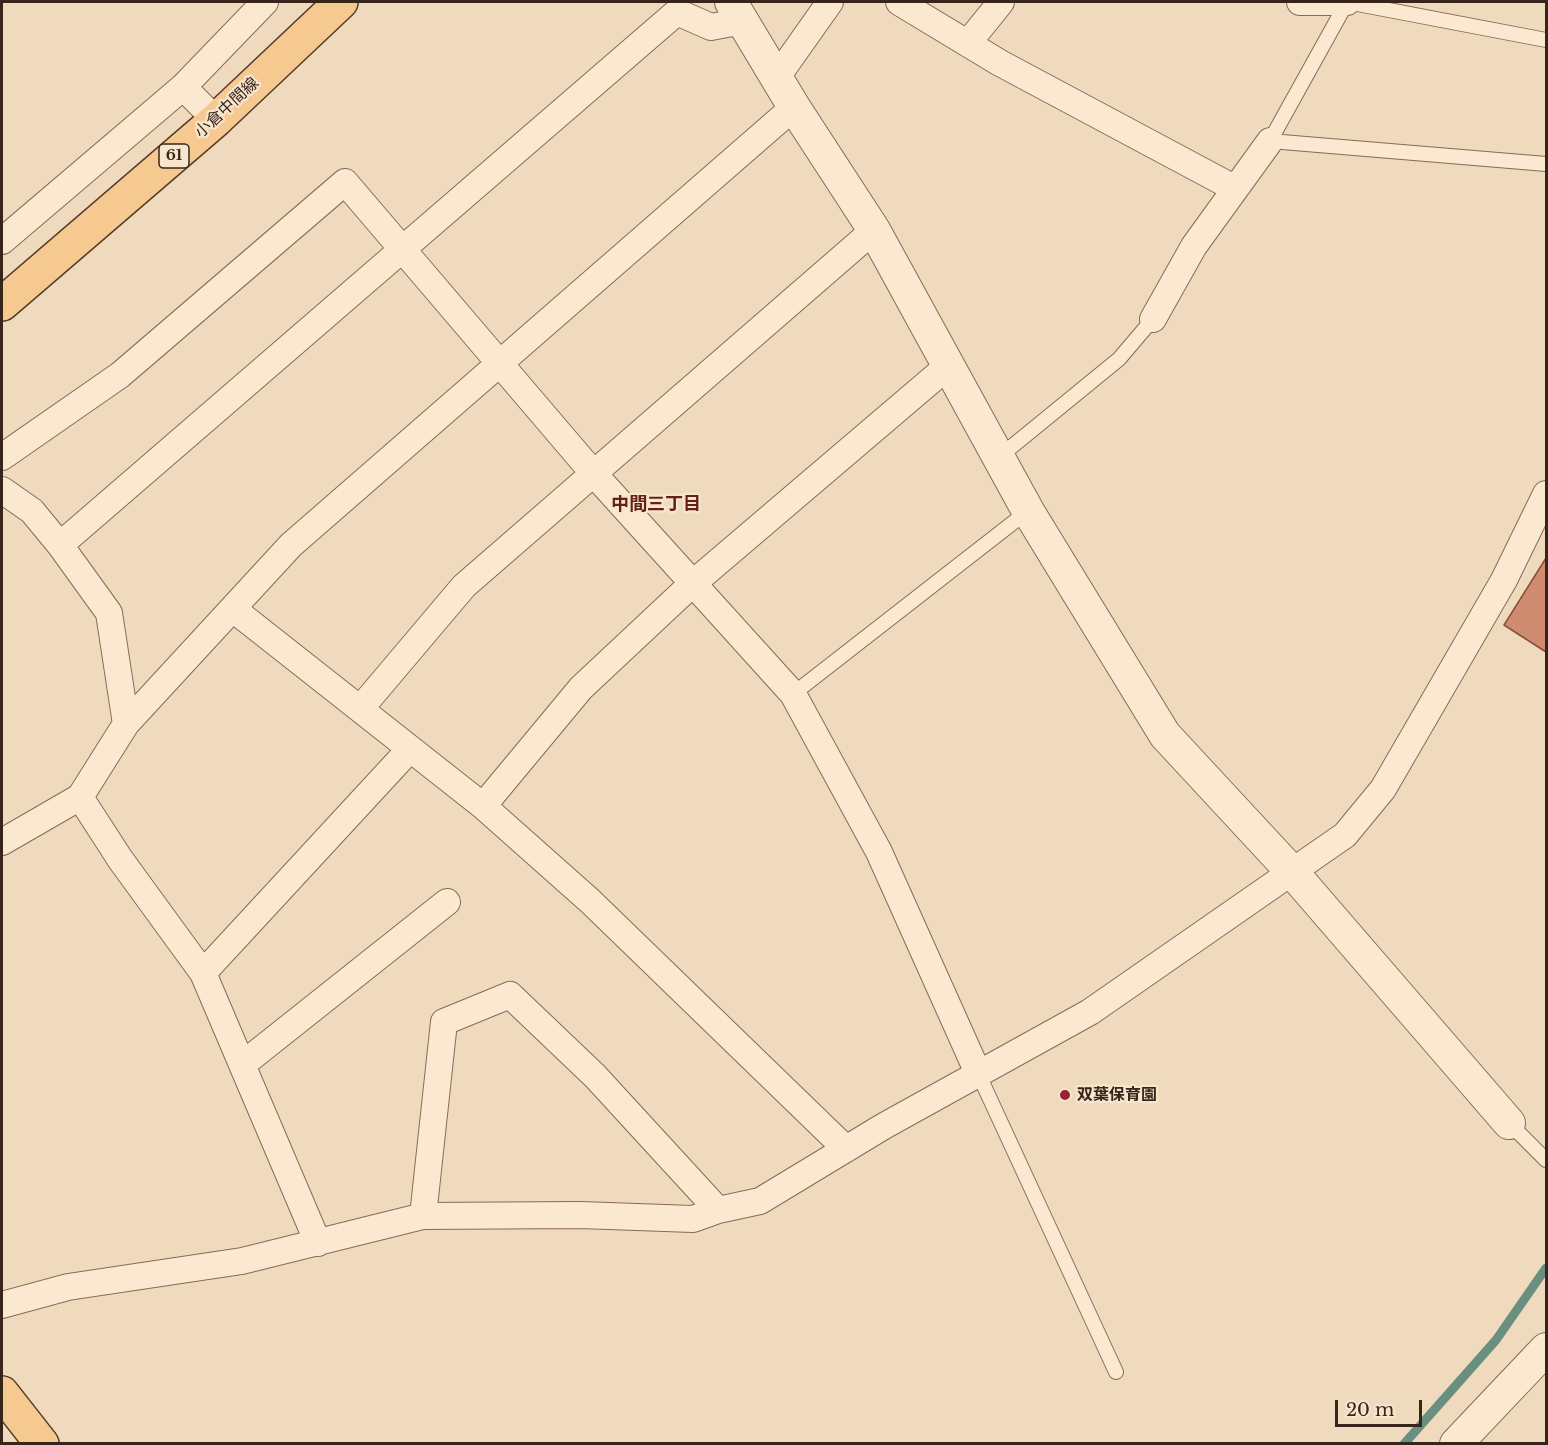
<!DOCTYPE html>
<html>
<head>
<meta charset="utf-8">
<style>
  body { margin:0 }
  #map { position:relative; width:1548px; height:1445px; overflow:hidden; background:#f0dabd; font-family:"Libre Baskerville",serif }
  canvas { display:block }
  .frame { position:absolute; inset:0; border:3px solid #37251b; pointer-events:none }
  .scale { position:absolute; left:1335px; top:1400px; width:87px; height:27px; box-sizing:border-box; border:3px solid #37251b; border-top:0; padding-left:8px; font-size:18px; line-height:21px; white-space:nowrap; color:#37251b; -webkit-text-stroke:4px #f7e5cd; paint-order:stroke }
</style>
</head>
<body>
<div id="map">
<canvas width="1548" height="1445"></canvas>
<div class="frame"></div>
<div class="scale">20 m</div>
</div>
<script>
const c = document.querySelector('canvas').getContext('2d');
c.lineJoin = 'round';
const poly = rows => new Path2D(rows.map(r => 'M' + r).join(''));
function strokePath(path, color, width, dash) { c.strokeStyle = color; c.lineWidth = width; c.lineCap = dash ? 'butt' : 'round'; c.setLineDash(dash || []); c.stroke(path); }
function paint(path, color) { c.fillStyle = color; c.fill(path, 'evenodd'); }
function drawText(font, color, halo, rows, align = 'center') {
  c.font = font + ' "Libre Baskerville","Noto Sans JP",serif'; c.lineWidth = 4.5; c.setLineDash([]); c.textBaseline = 'middle'; c.strokeStyle = halo; c.fillStyle = color; for (const [text, x, y, turn = 0] of rows) {
    c.save(); c.translate(x, y); c.rotate((+turn || 0) * Math.PI / 180); c.textAlign = isNaN(turn) ? turn : align; if (halo) c.strokeText(text, 0, 0); c.fillText(text, 0, 0); c.restore();
  }
}
strokePath(poly([
  [1404,1444,1496,1340,1546,1268]
]), '#688f80', 9);
const building = poly([
  [1546,558,1546,652,1504,625,1546,558]
]);
paint(building, '#d08c71');
strokePath(building, '#894f3a', 1.5);
const service = poly([
  [1347,2,1270,141,1546,164],
  [1347,2,1546,40],
  [999,457,1119,359,1153,319],
  [793,694,1028,511],
  [978,1073,1116,1372],
  [1509,1123,1546,1160]
]);
const minor = poly([
  [899,2,1000,63,1234,188],
  [1300,2,1347,2],
  [968,43,1001,2],
  [777,77,830,2],
  [216,120,183,87,265,2],
  [2,241,183,87],
  [1153,319,1194,246,1270,141],
  [2,457,120,375,345,182,594,474,793,694,879,852,978,1073],
  [2,490,32,511,60,545,109,613,126,724],
  [60,545,677,12,711,27,743,21],
  [233,609,483,806,590,901,846,1149],
  [360,709,464,586,874,230],
  [80,797,120,859,203,973,318,1243],
  [483,806,581,688,691,585,948,366],
  [2,842,80,797,126,724,291,545,794,107],
  [203,973,410,749],
  [243,1064,447,902],
  [423,1216,444,1022,510,995,595,1076,718,1210],
  [2,1305,68,1287,242,1261,423,1216,580,1215,693,1219,718,1210,760,1201,884,1126,1090,1012,1345,835,1383,789,1504,580,1546,494]
]);
const tertiary = poly([
  [731,2,794,107,874,230,1028,511,1165,735,1293,873,1509,1123],
  [1456,1444,1546,1349]
]);
const primary = poly([
  [2,304,216,120,341,2],
  [2,1393,42,1444]
]);
strokePath(service, '#886a55', 16);
strokePath(minor, '#886a55', 28);
strokePath(tertiary, '#886a55', 34);
strokePath(primary, '#55392a', 36);
strokePath(service, '#fae8d0', 14);
strokePath(minor, '#fae8d0', 26);
strokePath(tertiary, '#fae8d0', 32);
strokePath(primary, '#f6c991', 33);
for (const [x, y, r, color] of [
  [1065,1095,6,"#9a2233"]
]) { const dot = new Path2D(); dot.arc(x, y, r, 0, 2 * Math.PI); c.fillStyle = color; c.fill(dot); strokePath(dot, '#f7e5cd', 2); }
for (const [x, y, w] of [
  [174,156,30]
]) { const box = new Path2D(); box.roundRect(x - w / 2, y - 12, w, 24, 4.5); c.fillStyle = '#f7e5cd'; c.fill(box); strokePath(box, '#37251b', 1.5); }
drawText('bold 15px', '#37251b', null, [
  ["61",174,156]
]);
drawText('16px', '#37251b', '#f7e5cd', [
  ["小倉中間線",227,108,-43]
]);
drawText('bold 16px', '#37251b', '#f7e5cd', [
  ["双葉保育園",1077,1095]
], 'left');
drawText('bold 18px', '#661e18', '#f7e5cd', [
  ["中間三丁目",656,505]
]);
</script>
</body>
</html>
